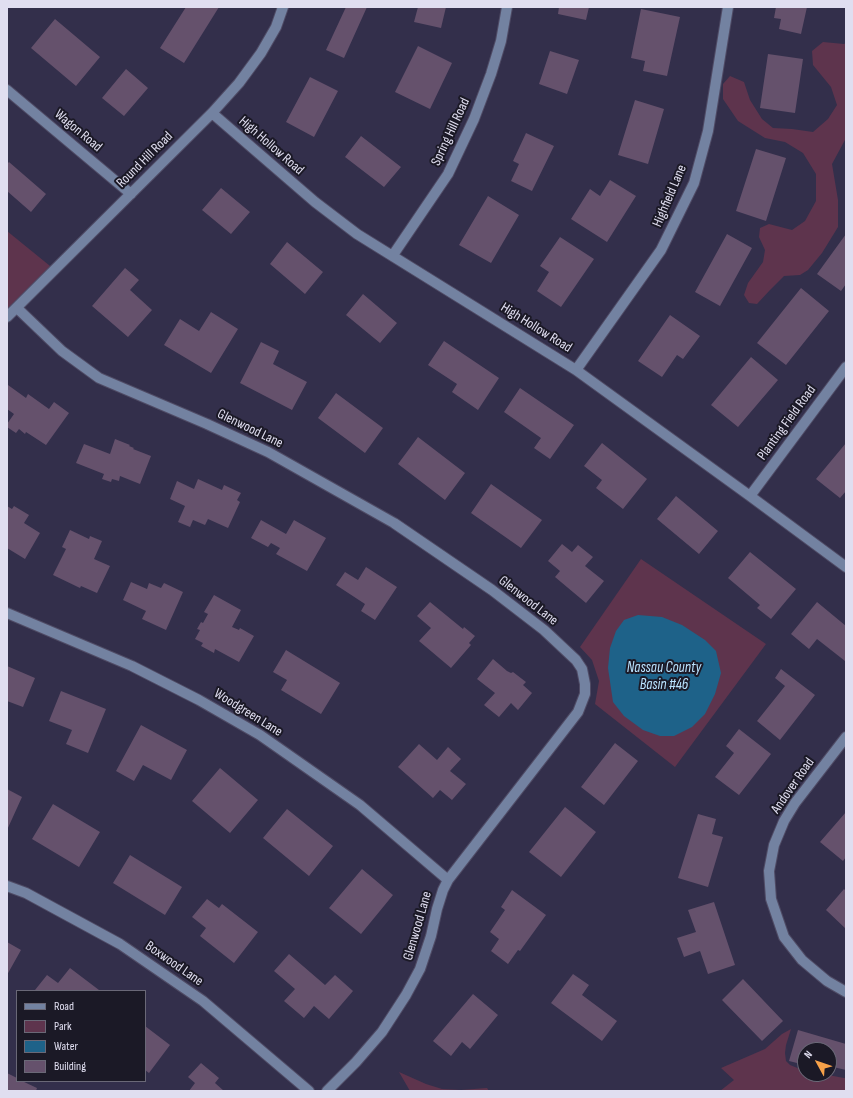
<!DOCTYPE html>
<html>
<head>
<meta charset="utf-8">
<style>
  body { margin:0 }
  #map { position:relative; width:853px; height:1098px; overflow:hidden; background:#332f4b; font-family:"Sofia Sans Condensed",sans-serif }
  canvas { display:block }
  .frame { position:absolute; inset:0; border:8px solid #e0def0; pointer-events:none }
  .legend { position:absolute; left:16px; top:990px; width:130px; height:92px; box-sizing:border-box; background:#1b1926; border:1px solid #6a6877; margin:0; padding:5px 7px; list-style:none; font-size:12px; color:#e0def0 }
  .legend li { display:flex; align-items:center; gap:8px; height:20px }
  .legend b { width:20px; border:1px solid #6a6877 }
  .north { position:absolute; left:797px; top:1042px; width:40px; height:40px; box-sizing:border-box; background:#1b1926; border:1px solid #6a6877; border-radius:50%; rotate:310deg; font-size:11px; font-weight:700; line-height:16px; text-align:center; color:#e0def0 }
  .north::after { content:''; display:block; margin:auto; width:14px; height:18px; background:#f7a149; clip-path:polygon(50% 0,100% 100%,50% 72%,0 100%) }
</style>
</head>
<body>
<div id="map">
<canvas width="853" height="1098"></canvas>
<div class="frame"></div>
<ul class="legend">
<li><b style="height:5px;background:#7382a1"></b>Road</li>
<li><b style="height:11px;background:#5e344d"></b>Park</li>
<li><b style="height:11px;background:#1e6289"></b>Water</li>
<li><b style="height:11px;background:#65516c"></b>Building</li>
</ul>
<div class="north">N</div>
</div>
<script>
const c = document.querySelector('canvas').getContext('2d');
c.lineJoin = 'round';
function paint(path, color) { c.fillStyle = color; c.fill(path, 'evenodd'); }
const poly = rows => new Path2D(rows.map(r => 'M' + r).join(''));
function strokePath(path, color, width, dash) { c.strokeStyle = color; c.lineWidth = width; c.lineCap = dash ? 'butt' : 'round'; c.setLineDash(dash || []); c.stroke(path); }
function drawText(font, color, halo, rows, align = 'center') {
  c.font = font + ' "Sofia Sans Condensed",sans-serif'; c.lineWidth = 4; c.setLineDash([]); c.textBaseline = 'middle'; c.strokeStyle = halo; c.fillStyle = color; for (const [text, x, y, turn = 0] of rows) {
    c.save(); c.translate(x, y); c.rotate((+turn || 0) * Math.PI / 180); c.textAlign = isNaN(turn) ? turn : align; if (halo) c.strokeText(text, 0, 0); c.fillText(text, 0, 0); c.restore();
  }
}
paint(poly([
  [823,42,844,44,846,43,846,138,832,164,838,200,838,227,822,253,808,270,800,275,784,276,770,290,757,304,749,303,744,295,748,283,763,262,765,250,759,237,760,228,769,224,792,230,805,221,816,201,816,174,803,153,785,142,765,138,738,121,723,99,723,84,730,76,744,82,750,100,762,119,773,128,792,129,813,132,828,119,837,105,831,87,813,65,812,51],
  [7,231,55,270,7,317],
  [641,559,766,644,675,767,595,704,599,681,592,660,580,647],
  [791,1029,786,1045,785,1053,786,1061,790,1065,805,1071,805,1074,823,1074,844,1078,846,1078,846,1091,720,1091,734,1080,721,1068,765,1049,782,1034],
  [399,1072,426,1084,442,1089,461,1090,487,1088,489,1091,410,1091]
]), '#5e344d');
paint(poly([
  [638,615,662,617,682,625,705,640,716,651,721,673,715,694,705,714,692,727,674,736,660,736,643,730,624,716,613,702,608,668,610,648,616,631,624,620]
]), '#1e6289');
paint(poly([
  [186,7,219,7,184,63,160,48],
  [346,7,367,7,344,58,326,50],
  [418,7,446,7,441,28,414,22],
  [559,7,589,7,586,20,558,14],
  [776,7,807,7,801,34,779,29,781,19,774,18],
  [641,9,680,17,667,76,643,71,645,61,631,58],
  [55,19,100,57,76,86,31,48],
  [418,46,452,63,430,109,395,92],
  [550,51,579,60,567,94,539,84],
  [768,54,803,59,795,113,760,108],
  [126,69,148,88,124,116,102,98],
  [310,77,338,91,314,137,286,122],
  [635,100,664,109,648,164,618,155],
  [526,133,554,146,532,191,511,181,519,164,513,161],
  [361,136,401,167,384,187,345,157],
  [756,149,786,158,766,221,736,211],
  [9,162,46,194,31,212,7,191,7,164],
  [610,180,636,196,607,242,571,219,590,189,600,196],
  [221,188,250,212,231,234,202,210],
  [488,196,519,215,491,263,459,245],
  [727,234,752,248,720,306,695,292],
  [846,234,846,284,841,291,817,274],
  [560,237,594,259,561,307,537,291,549,272,540,266],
  [287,242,323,272,305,294,270,264],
  [125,268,139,280,130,290,152,310,128,337,92,306],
  [801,288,829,311,786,365,757,343],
  [363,294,397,323,380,343,346,315],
  [211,312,238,329,211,373,164,345,180,319,199,331],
  [670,315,700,336,683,359,677,355,662,377,638,361],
  [444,341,499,378,478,410,452,392,457,384,428,365],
  [261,342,279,351,273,364,307,382,292,410,240,383],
  [751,357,778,380,738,427,711,405],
  [8,385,26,398,28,394,49,409,54,402,69,413,46,445,26,432,25,434,19,429,16,433,7,427,7,424,14,414,7,409,7,387],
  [520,388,574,425,550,459,534,448,541,438,504,412],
  [336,393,383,428,365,453,318,418],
  [418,437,465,473,445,500,398,464],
  [115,439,130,445,129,446,134,448,133,449,151,456,140,484,120,476,119,481,112,479,111,482,102,479,104,474,76,463,84,444,110,454],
  [602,443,647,479,623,509,596,488,602,480,584,466],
  [846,443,846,491,840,498,816,479],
  [198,479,222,490,224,485,241,493,237,500,240,502,228,528,208,519,205,525,193,520,190,527,178,522,185,506,170,499,177,481,194,489],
  [491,484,542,520,521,548,471,513],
  [676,496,718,531,699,554,657,519],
  [7,506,12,509,14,506,29,515,24,523,40,533,25,559,7,548],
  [261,520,286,534,294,520,326,538,307,571,276,554,280,548,271,543,268,547,251,538],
  [70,530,89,539,90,536,102,541,94,559,110,566,97,593,81,586,80,588,53,575,66,549,62,547],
  [562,544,572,552,578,545,593,557,585,566,604,581,586,603,555,577,560,571,548,561],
  [750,552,796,589,771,619,757,608,760,605,728,578],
  [366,567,397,587,375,620,361,611,365,604,336,585,345,572,358,580],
  [131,582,147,589,149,583,161,588,164,583,183,592,166,630,142,619,146,611,123,600],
  [214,595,241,610,232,627,239,630,240,628,254,636,239,662,215,649,214,653,201,646,203,643,195,639,200,630,197,629,201,622,203,623,208,614,204,612],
  [430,602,463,629,464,627,475,636,469,643,471,645,451,668,419,641,431,628,417,616],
  [817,602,846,626,846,659,845,661,817,639,809,649,791,634],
  [286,650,340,683,321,714,281,690,287,680,273,672],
  [493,659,507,671,511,673,513,672,526,682,523,685,532,693,518,710,511,703,499,717,484,705,495,693,477,679],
  [7,666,35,678,23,707,7,701],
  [781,669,815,695,780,740,757,721,785,686,775,678],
  [61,691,106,709,88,753,66,744,72,730,49,721],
  [141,725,187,750,171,780,143,765,134,781,116,771],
  [739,729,771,754,739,795,715,777,734,753,726,746],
  [615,743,638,761,604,805,581,787],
  [419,744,437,760,448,747,461,759,450,771,466,784,452,800,440,790,433,798,398,767],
  [220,768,258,800,230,833,192,801],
  [7,789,22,797,7,830],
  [53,804,100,832,79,867,32,839],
  [565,807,596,832,561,877,529,852],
  [287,809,333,846,309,876,263,838],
  [846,812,846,857,843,861,820,842],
  [698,814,716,819,712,834,723,837,708,887,678,878],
  [130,855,182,887,165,915,113,883],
  [362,869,393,895,361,934,329,908],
  [844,889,846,891,846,929,826,910],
  [512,890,546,915,520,951,518,950,508,964,491,951,499,939,490,932,505,910,501,907],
  [207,899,219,908,222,904,258,932,234,963,200,936,206,928,192,917],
  [714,902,735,965,708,974,700,951,684,957,677,938,696,932,688,910],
  [7,942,21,950,7,975],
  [289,954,325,985,335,975,353,991,329,1019,314,1006,304,1018,284,1001,295,989,274,971],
  [70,968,99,990,99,991,35,990,47,975,58,983],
  [573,974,589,985,582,995,617,1021,602,1041,551,1003],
  [743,979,783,1021,762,1041,722,1000],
  [473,994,498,1015,470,1049,462,1042,451,1056,433,1041],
  [145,1026,170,1045,149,1073,145,1070],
  [798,1030,846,1044,846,1070,829,1066,829,1050,805,1050,805,1065,789,1061],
  [201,1063,219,1078,215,1083,224,1091,189,1091,195,1083,188,1077],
  [7,1073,17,1078,17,1081,22,1081,37,1088,36,1091,7,1091]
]), '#65516c');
const minor = poly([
  [7,90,131,194],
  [212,113,315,202,357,234,576,370,750,496,846,567],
  [393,255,448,174,474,119,491,74,501,41,507,7],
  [17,308,62,351,99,378,207,424,268,452,394,523,492,590,544,630,576,660,582,669,585,684,585,694,578,712,448,880,443,890,437,909,431,936,420,969,406,995,382,1032,356,1062,327,1091],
  [7,317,212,113,239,83,261,53,276,27,283,7],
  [576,370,661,250,694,183,708,131,728,7],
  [750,496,846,367],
  [7,613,132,666,199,700,260,735,360,805,448,880],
  [846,737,795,803,784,821,774,845,769,871,771,899,784,937,802,960,827,981,846,992],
  [7,886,26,893,120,944,203,1001,309,1091]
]);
strokePath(minor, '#4f4b65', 12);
strokePath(minor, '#7382a1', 10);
drawText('14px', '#e0def0', '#1b1926', [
  ["Wagon Road",78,131,40],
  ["Spring Hill Road",451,132,-65],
  ["High Hollow Road",271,146,41],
  ["Round Hill Road",145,160,-45],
  ["Highfield Lane",670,196,-67],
  ["High Hollow Road",536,328,32],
  ["Planting Field Road",787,423,-54],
  ["Glenwood Lane",250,429,26],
  ["Glenwood Lane",528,601,38],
  ["Woodgreen Lane",248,713,32],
  ["Andover Road",793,786,-55],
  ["Glenwood Lane",418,926,-74],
  ["Boxwood Lane",174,964,35]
]);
drawText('italic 15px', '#bae3ff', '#1b1926', [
  ["Nassau County",664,668],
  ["Basin #46",664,685]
]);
</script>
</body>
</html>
